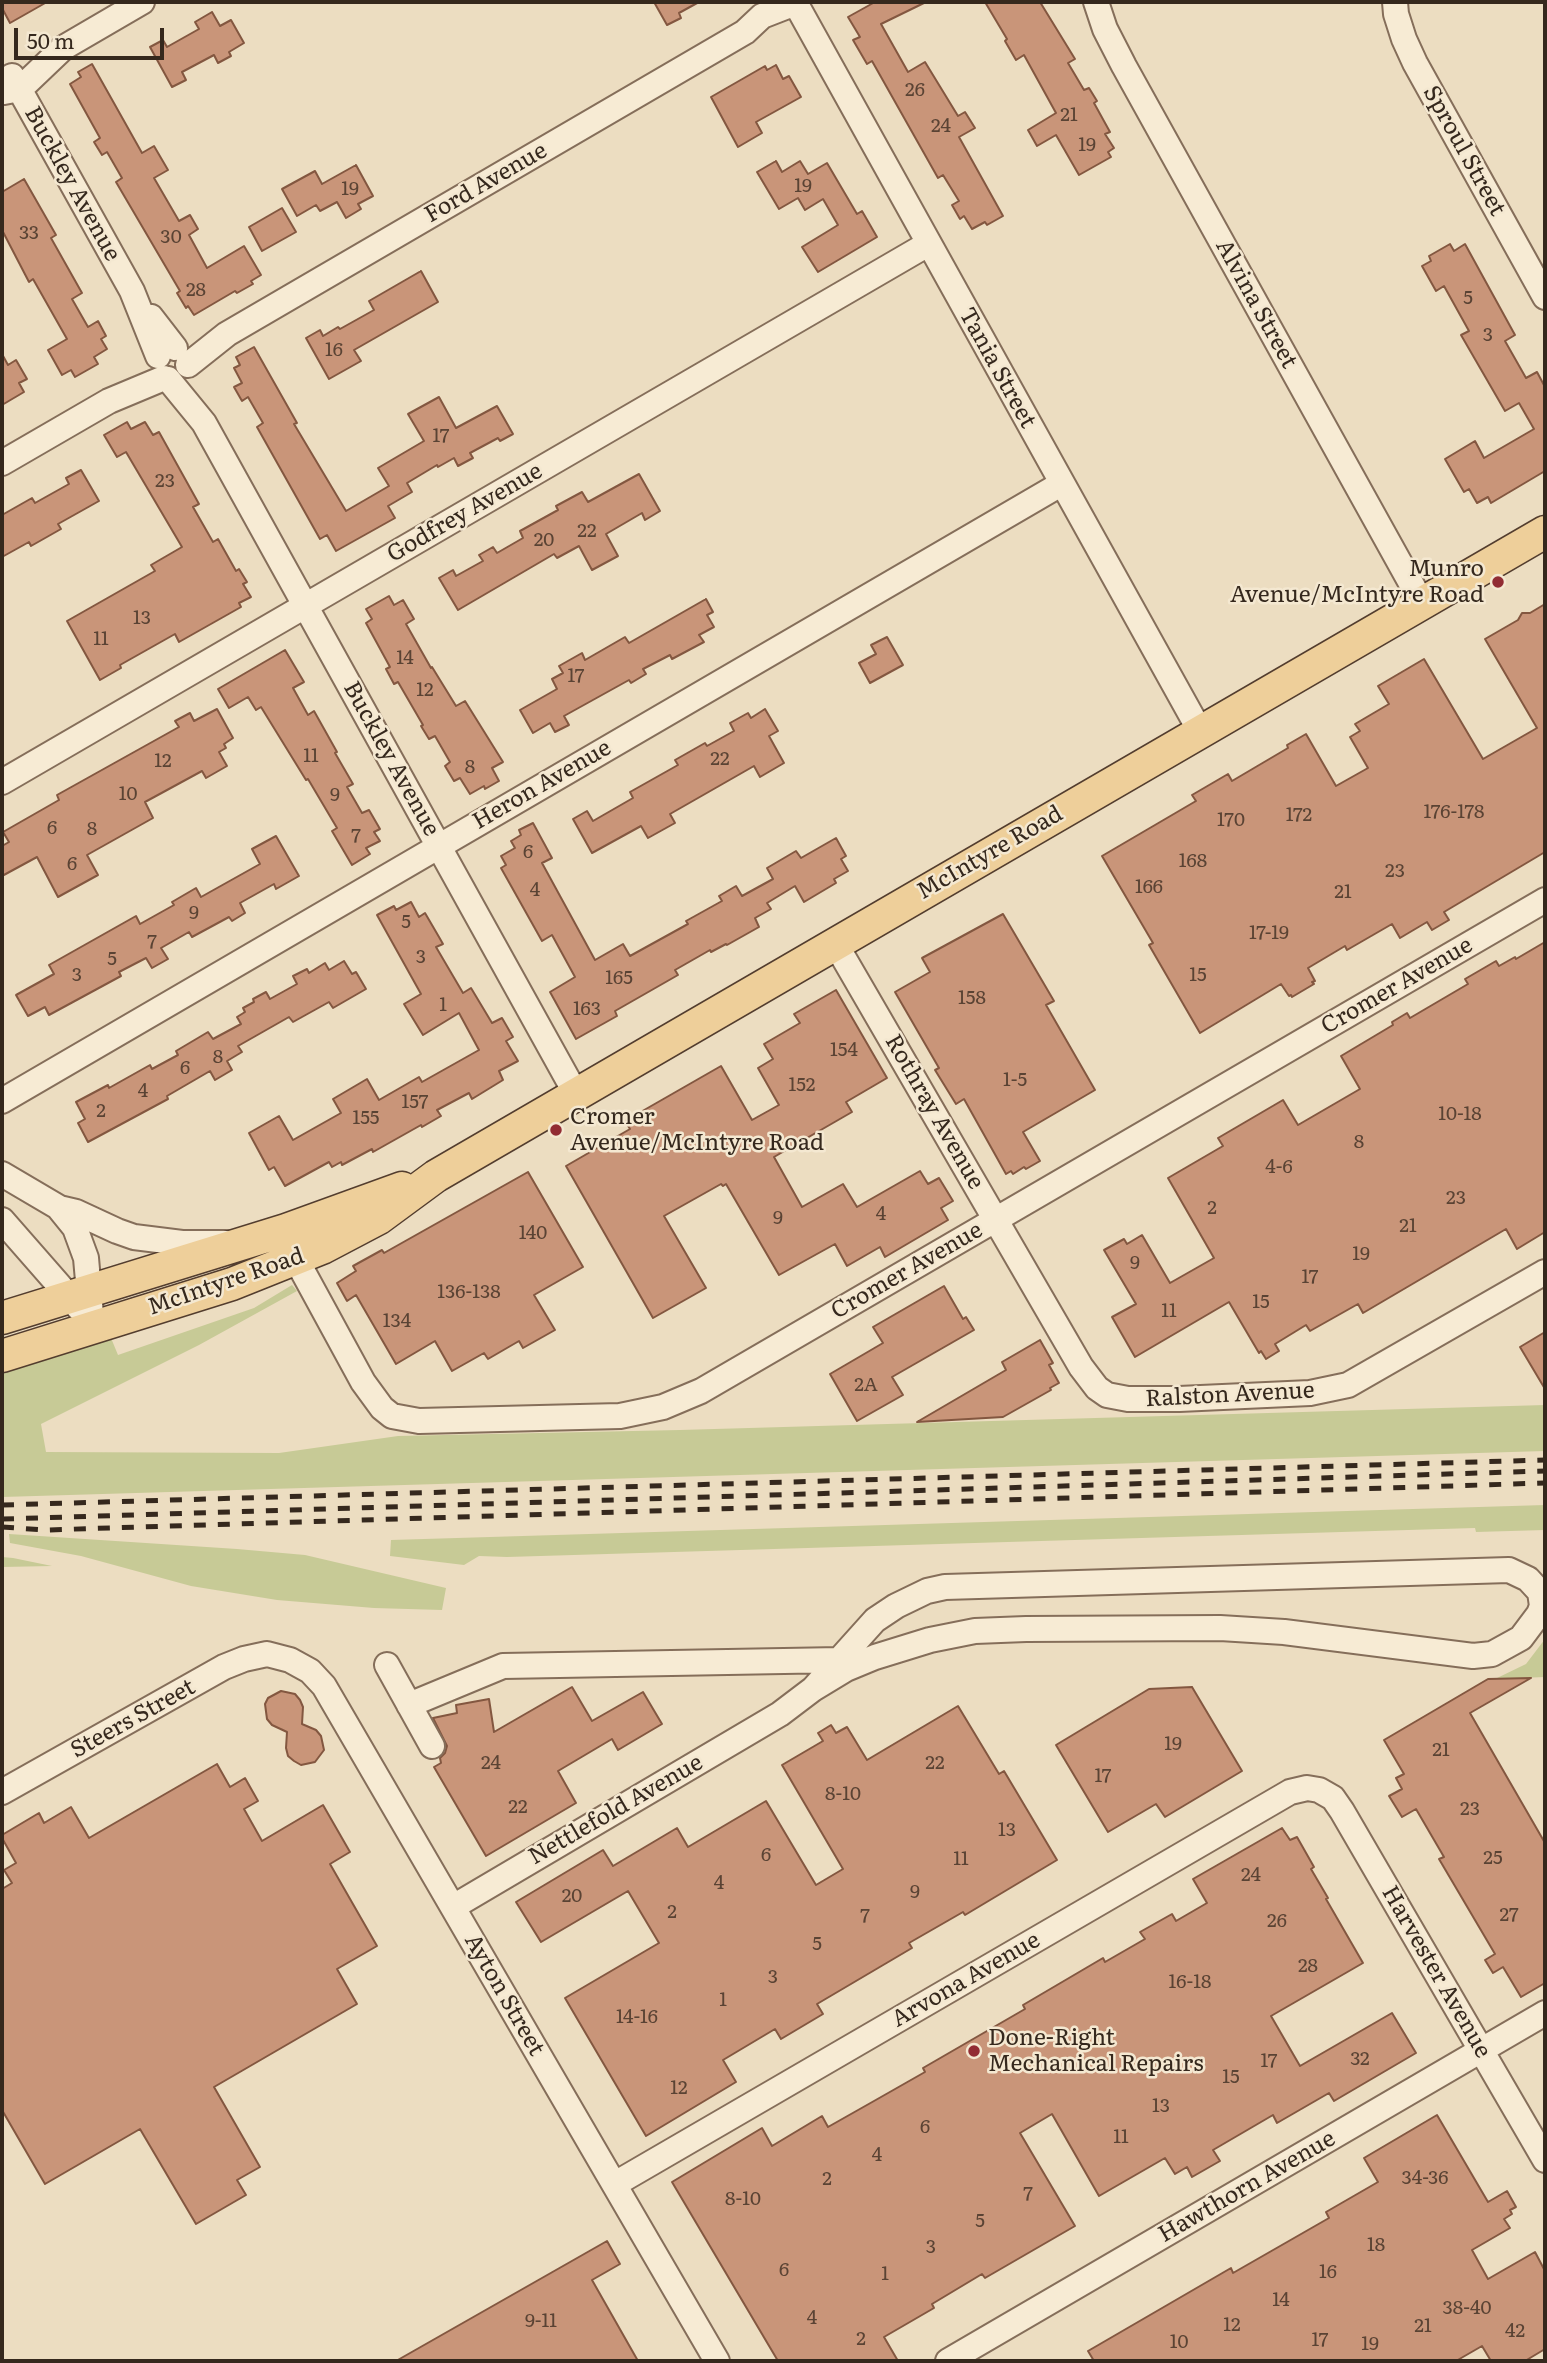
<!DOCTYPE html>
<html>
<head>
<meta charset="utf-8">
<style>
  body { margin:0 }
  #map { position:relative; width:1547px; height:2363px; overflow:hidden; background:#ecddc1; font-family:Literata,serif }
  canvas { display:block }
  .frame { position:absolute; inset:0; border:4px solid #35281d; pointer-events:none }
  .scale { position:absolute; left:14px; top:28px; width:150px; height:32px; box-sizing:border-box; border:4px solid #35281d; border-top:0; padding-left:9px; font-size:21px; line-height:24px; white-space:nowrap; color:#35281d; -webkit-text-stroke:5px #f4e8d1; paint-order:stroke }
</style>
</head>
<body>
<div id="map">
<canvas width="1547" height="2363"></canvas>
<div class="frame"></div>
<div class="scale">50 m</div>
</div>
<script>
const c = document.querySelector('canvas').getContext('2d');
c.lineJoin = 'round';
function paint(path, color) { c.fillStyle = color; c.fill(path, 'evenodd'); }
const poly = rows => new Path2D(rows.map(r => 'M' + r).join(''));
function strokePath(path, color, width, dash) { c.strokeStyle = color; c.lineWidth = width; c.lineCap = dash ? 'butt' : 'round'; c.setLineDash(dash || []); c.stroke(path); }
function drawText(font, color, halo, rows, align = 'center') {
  c.font = font + ' Literata,serif'; c.lineWidth = 5; c.setLineDash([]); c.textBaseline = 'middle'; c.strokeStyle = halo; c.fillStyle = color; for (const [text, x, y, turn = 0] of rows) {
    c.save(); c.translate(x, y); c.rotate((+turn || 0) * Math.PI / 180); c.textAlign = isNaN(turn) ? turn : align; if (halo) c.strokeText(text, 0, 0); c.fillText(text, 0, 0); c.restore();
  }
}
paint(poly([
  [292,1285,297,1291,199,1345,41,1424,46,1452,279,1453,398,1436,680,1430,1545,1405,1545,1451,2,1497,2,1368,111,1338,118,1355,254,1308],
  [1545,1505,1545,1530,1476,1532,1475,1528,507,1557,479,1556,464,1565,390,1556,391,1540],
  [9,1534,237,1549,305,1555,446,1588,442,1610,374,1608,277,1600,191,1586,81,1556,10,1543],
  [2,1557,13,1558,52,1566,2,1567],
  [1545,1639,1545,1677,1495,1679,1526,1664]
]), '#c7ca96');
const building = poly([
  [2,2,47,2,10,23,2,8,2,2],
  [654,2,699,2,679,13,681,18,667,25,654,2],
  [875,2,926,2,881,24,908,72,925,62,958,116,965,112,975,128,959,137,1003,216,987,225,985,222,972,229,964,216,960,219,952,205,959,201,943,175,938,178,872,61,867,64,853,40,860,37,848,17,875,2],
  [985,2,1040,2,1075,59,1068,63,1084,90,1089,88,1097,101,1094,103,1110,132,1105,134,1114,148,1108,152,1111,157,1079,175,1056,135,1037,146,1028,130,1056,113,1024,55,1016,60,1005,41,1007,39,985,2],
  [212,12,220,26,231,20,244,43,229,52,231,56,218,63,214,55,182,72,186,80,172,87,150,47,163,40,167,47,199,29,195,22,212,12],
  [92,64,142,153,154,146,168,170,154,178,179,221,190,215,198,229,189,235,207,268,244,246,261,275,251,281,253,284,237,293,235,291,194,315,188,306,186,308,177,293,180,291,116,182,122,178,107,152,102,155,94,142,100,138,70,84,81,77,78,72,92,64],
  [776,65,783,79,789,76,801,97,756,122,762,133,738,147,711,97,765,66,767,70,776,65],
  [776,161,782,172,800,161,808,174,827,163,857,214,862,211,877,237,818,272,802,247,838,225,823,199,805,210,798,198,779,209,757,172,776,161],
  [356,165,373,196,358,204,361,209,346,218,337,202,320,211,316,205,297,216,282,189,315,171,322,184,356,165],
  [24,179,56,235,51,238,82,293,72,299,88,327,98,321,106,336,101,339,107,349,94,357,98,364,75,377,71,370,62,375,48,350,67,339,33,279,29,282,2,230,2,192,24,179],
  [282,208,296,232,262,251,249,227,282,208],
  [1450,244,1454,251,1465,244,1515,335,1505,341,1526,378,1537,372,1545,387,1545,471,1491,503,1488,497,1477,503,1469,489,1464,492,1445,459,1475,441,1484,458,1534,429,1519,403,1505,411,1461,335,1469,331,1444,286,1436,291,1422,266,1431,261,1429,256,1450,244],
  [421,271,438,302,354,350,361,361,329,379,306,338,320,330,323,336,338,327,340,329,374,310,369,301,421,271],
  [254,347,297,423,294,424,346,511,389,486,378,468,424,441,408,414,439,397,456,428,497,406,513,434,500,441,498,438,470,453,473,458,458,466,454,458,438,467,437,465,407,483,412,492,388,506,395,518,336,551,327,535,320,539,257,427,263,423,248,397,242,401,234,387,242,383,234,368,240,365,236,357,254,347],
  [2,354,8,365,16,360,27,379,19,383,24,392,2,405,2,354],
  [127,422,131,429,145,422,153,435,159,432,199,504,193,507,213,542,218,539,236,571,239,569,247,582,243,584,251,597,239,603,241,607,179,642,175,634,120,665,121,668,100,680,67,621,155,571,151,565,182,547,126,452,117,457,104,435,127,422],
  [81,470,99,501,58,524,61,529,31,546,29,542,2,557,2,515,32,498,35,503,69,484,66,478,81,470],
  [639,474,660,511,645,520,642,513,606,534,618,556,592,570,579,546,557,558,554,554,458,610,439,578,453,570,456,576,483,561,479,555,493,547,497,553,523,538,520,531,558,510,556,506,582,492,588,502,639,474],
  [389,596,394,605,403,600,414,619,406,624,431,668,432,667,456,706,465,701,503,762,492,768,499,781,485,789,484,786,470,794,460,778,454,781,445,766,450,762,435,736,429,739,421,726,423,725,398,682,394,684,386,669,390,667,366,623,372,619,366,609,389,596],
  [706,599,713,612,707,615,714,627,699,635,704,642,672,659,670,655,643,669,646,674,631,683,629,680,564,716,569,725,555,732,550,723,533,733,520,710,557,689,552,679,563,673,559,666,582,653,585,660,625,637,629,643,706,599],
  [1545,604,1545,852,1444,912,1449,920,1432,930,1427,922,1400,938,1392,924,1347,950,1345,946,1308,968,1315,981,1312,982,1314,984,1292,997,1291,995,1289,996,1281,984,1200,1033,1149,945,1153,943,1102,856,1196,801,1192,795,1228,774,1232,781,1288,748,1287,745,1306,734,1336,786,1368,768,1350,737,1360,731,1355,724,1389,704,1378,686,1424,659,1483,759,1537,728,1485,639,1518,620,1522,613,1530,613,1545,604],
  [887,637,903,665,870,683,859,663,876,654,871,645,887,637],
  [285,650,304,682,293,688,308,715,314,711,337,752,335,753,353,784,347,787,362,813,369,810,380,829,374,832,380,841,366,848,370,854,352,865,332,831,337,828,308,779,306,780,261,707,256,710,248,697,229,708,218,689,285,650],
  [217,709,233,738,224,744,226,748,219,752,227,766,206,778,202,771,145,802,153,818,87,855,98,875,58,897,37,857,2,876,2,846,9,842,3,832,59,800,57,795,179,727,175,721,190,713,194,721,217,709],
  [765,709,778,731,769,736,784,763,760,777,754,766,670,814,675,823,648,838,641,826,592,853,573,819,587,811,593,821,633,798,630,792,678,765,675,760,705,743,707,746,734,731,730,723,748,713,751,718,765,709],
  [533,823,552,858,542,863,595,960,623,944,630,956,688,924,686,921,722,901,719,896,736,886,742,896,773,879,767,868,796,851,801,858,836,838,846,856,841,859,848,871,834,879,836,883,804,902,795,886,767,903,771,909,755,918,759,927,727,945,726,944,711,952,710,950,675,970,678,975,615,1011,617,1016,576,1039,550,992,575,977,552,935,542,941,501,868,506,865,501,856,515,848,511,841,521,835,519,830,533,823],
  [276,836,299,876,276,889,274,884,240,903,245,913,232,921,229,917,192,937,189,932,161,948,168,959,152,968,146,958,119,972,121,976,49,1015,45,1007,28,1016,16,995,54,974,49,965,136,916,140,924,174,905,172,902,196,888,201,897,260,864,252,849,276,836],
  [411,902,419,917,425,913,439,937,443,944,436,947,463,993,471,988,492,1023,502,1018,513,1037,506,1041,518,1061,499,1071,503,1080,472,1099,469,1093,437,1110,441,1116,422,1127,421,1125,373,1152,372,1149,342,1165,341,1162,332,1167,329,1162,285,1186,274,1167,269,1170,249,1133,279,1116,293,1140,341,1113,333,1099,367,1079,379,1100,419,1077,422,1082,479,1050,459,1013,423,1035,404,1004,421,994,377,915,394,906,396,910,411,902],
  [1003,914,1054,1001,1046,1005,1095,1090,1023,1132,1040,1161,1026,1169,1024,1167,1013,1174,1011,1171,1006,1174,964,1099,956,1104,935,1070,939,1068,895,992,930,972,922,958,1003,914],
  [1545,942,1545,1232,1517,1249,1506,1229,1363,1313,1358,1304,1310,1331,1306,1325,1275,1344,1279,1351,1266,1359,1261,1351,1259,1353,1229,1302,1135,1357,1112,1317,1136,1304,1104,1250,1124,1239,1127,1244,1142,1235,1170,1283,1214,1258,1168,1178,1223,1146,1218,1138,1283,1100,1298,1125,1360,1089,1341,1056,1393,1025,1392,1022,1407,1013,1410,1018,1468,984,1465,979,1496,961,1499,966,1515,957,1516,959,1545,942],
  [344,961,352,974,356,972,366,989,333,1008,329,1002,293,1022,289,1017,238,1046,242,1052,227,1061,232,1070,215,1080,210,1071,167,1096,168,1099,88,1142,78,1123,85,1119,76,1102,108,1085,109,1088,150,1065,152,1069,178,1055,176,1051,208,1032,213,1039,241,1024,237,1017,245,1012,243,1008,254,1002,253,999,266,992,270,999,297,984,293,976,307,969,309,973,325,963,329,970,344,961],
  [836,990,887,1078,846,1102,852,1112,774,1157,802,1207,843,1184,857,1207,920,1171,928,1184,939,1178,953,1201,941,1208,948,1220,885,1257,880,1247,847,1266,835,1244,779,1275,726,1184,723,1186,721,1184,664,1216,706,1288,653,1318,566,1166,630,1129,625,1121,721,1066,752,1120,779,1105,758,1068,773,1059,764,1044,800,1023,794,1014,836,990],
  [528,1172,583,1267,534,1295,555,1330,523,1348,519,1341,488,1359,484,1353,452,1371,435,1341,396,1364,356,1295,347,1301,337,1283,356,1271,353,1266,382,1250,384,1253,528,1172],
  [944,1286,963,1319,966,1317,974,1330,892,1377,903,1395,857,1421,830,1374,883,1343,873,1327,944,1286],
  [1545,1332,1545,1389,1520,1347,1545,1332],
  [1040,1340,1053,1363,1049,1365,1059,1383,1050,1388,1051,1390,1003,1417,917,1422,1006,1370,1002,1362,1040,1340],
  [1531,1678,1470,1713,1545,1843,1545,1983,1521,1997,1503,1967,1493,1973,1485,1960,1495,1954,1439,1859,1444,1857,1416,1809,1402,1817,1389,1796,1402,1789,1396,1778,1404,1774,1384,1740,1488,1679,1531,1678],
  [572,1687,592,1721,643,1692,662,1724,618,1750,612,1739,558,1771,576,1803,486,1856,434,1767,441,1763,440,1758,445,1753,447,1746,433,1718,457,1713,456,1705,489,1699,494,1732,572,1687],
  [1192,1687,1242,1771,1165,1817,1156,1804,1108,1832,1056,1745,1149,1689,1192,1687],
  [281,1691,295,1694,300,1700,303,1707,302,1724,316,1730,321,1736,324,1750,315,1762,301,1765,294,1761,288,1756,286,1748,287,1732,272,1725,267,1719,265,1704,268,1698,281,1691],
  [958,1706,999,1774,1004,1771,1057,1860,965,1915,963,1912,909,1943,912,1948,817,2004,823,2014,781,2039,775,2029,723,2060,736,2082,646,2136,565,1998,659,1943,628,1891,541,1942,516,1902,603,1850,613,1866,677,1828,688,1847,766,1801,816,1885,843,1869,782,1765,823,1741,818,1733,831,1725,836,1733,847,1727,867,1760,958,1706],
  [217,1764,230,1787,245,1778,258,1801,244,1809,262,1841,323,1805,350,1852,330,1864,377,1946,337,1969,357,2004,214,2087,260,2167,237,2180,246,2195,196,2224,140,2129,45,2184,2,2110,2,1889,12,1883,4,1870,16,1863,2,1838,2,1835,39,1813,44,1823,71,1807,89,1838,217,1764],
  [1282,1828,1290,1840,1297,1837,1314,1867,1311,1869,1328,1898,1326,1899,1363,1963,1271,2016,1300,2066,1392,2013,1416,2053,1334,2101,1329,2093,1277,2123,1273,2115,1213,2150,1220,2161,1192,2177,1187,2167,1175,2174,1165,2158,1099,2196,1052,2114,1020,2133,1075,2226,985,2278,982,2274,932,2304,934,2308,884,2337,898,2361,778,2361,672,2182,762,2128,772,2146,822,2116,828,2127,874,2101,925,2072,923,2068,1025,2009,1023,2005,1103,1958,1105,1962,1145,1939,1140,1932,1172,1914,1176,1921,1207,1903,1193,1879,1282,1828],
  [1437,2115,1488,2202,1507,2191,1516,2207,1510,2210,1512,2214,1504,2219,1510,2228,1472,2250,1488,2279,1535,2252,1545,2271,1545,2349,1525,2361,1491,2361,1482,2346,1456,2361,1094,2361,1088,2351,1231,2268,1233,2273,1329,2218,1326,2212,1378,2182,1364,2158,1437,2115],
  [607,2241,620,2264,592,2280,638,2361,396,2361,607,2241]
]);
paint(building, '#c99579');
strokePath(building, '#835740', 2);
const minor = poly([
  [1096,2,1105,29,1124,66,1422,603],
  [1395,2,1396,14,1404,39,1415,63,1545,297],
  [796,4,1200,731],
  [12,76,132,291,158,356],
  [4,92,20,89,63,48,142,2],
  [151,317,175,348],
  [188,365,227,334,745,32,762,16,798,2],
  [168,379,204,423,576,1094],
  [2,463,109,401,164,378],
  [2,782,928,244],
  [835,943,1081,1367,1097,1388,1107,1395,1128,1399,1179,1399,1310,1393,1348,1385,1545,1272],
  [2,1101,1061,484],
  [2,1174,58,1207,75,1228,86,1258,92,1326],
  [59,1208,76,1212,117,1231,134,1237,182,1243,226,1243],
  [2,1220,79,1308],
  [296,1259,363,1382,382,1408,392,1416,419,1421,620,1416,663,1407,701,1391,1545,900],
  [387,1665,432,1746],
  [409,1705,503,1666,840,1660,845,1667],
  [2,1792,224,1667,244,1659,267,1654,290,1660,310,1671,324,1686,717,2361],
  [453,1907,780,1714,813,1689,846,1669,875,1657,930,1640,975,1631,1026,1629,1220,1628,1284,1632,1473,1656,1492,1654,1521,1638,1539,1614,1542,1606,1540,1592,1528,1579,1509,1570,945,1587,927,1591,896,1606,875,1620,813,1689],
  [615,2184,1290,1792,1307,1788,1319,1790,1333,1798,1342,1811,1545,2160],
  [948,2361,1545,2013]
]);
const major = poly([
  [2,1318,286,1230,402,1188],
  [2,1356,232,1284,322,1248,379,1218,436,1176,1545,532]
]);
strokePath(minor, '#856e5a', 28);
strokePath(major, '#533d2e', 35);
strokePath(minor, '#f7ebd4', 24);
strokePath(major, '#eecf9a', 32);
strokePath(poly([
  [2,1505,1545,1460],
  [2,1519,1545,1471],
  [2,1527,46,1530,1545,1483]
]), '#35281d', 5, [12, 12]);
for (const [x, y, r, color] of [
  [1498,582,7,"#922c33"],
  [556,1130,7,"#922c33"],
  [974,2051,7,"#922c33"]
]) { const dot = new Path2D(); dot.arc(x, y, r, 0, 2 * Math.PI); c.fillStyle = color; c.fill(dot); strokePath(dot, '#f4e8d1', 2.5); }
drawText('19px', '#5a4334', null, [
  ["26",915,90],
  ["21",1069,115],
  ["24",941,126],
  ["19",1087,145],
  ["19",803,186],
  ["19",350,189],
  ["33",29,233],
  ["30",171,237],
  ["28",196,290],
  ["5",1468,298],
  ["3",1488,335],
  ["16",334,350],
  ["17",441,436],
  ["23",165,481],
  ["22",587,531],
  ["20",544,540],
  ["13",142,618],
  ["11",101,639],
  ["14",405,658],
  ["17",576,676],
  ["12",425,690],
  ["11",311,756],
  ["22",720,759],
  ["12",163,761],
  ["8",470,767],
  ["10",128,794],
  ["9",335,795],
  ["176-178",1454,812],
  ["172",1299,815],
  ["170",1231,820],
  ["6",52,828],
  ["8",92,829],
  ["7",356,836],
  ["6",528,852],
  ["168",1193,861],
  ["6",72,864],
  ["23",1395,871],
  ["166",1149,887],
  ["4",535,890],
  ["21",1343,892],
  ["9",194,913],
  ["5",406,922],
  ["17-19",1269,933],
  ["7",152,942],
  ["3",421,957],
  ["5",112,959],
  ["3",77,975],
  ["15",1198,975],
  ["165",619,978],
  ["158",972,998],
  ["1",443,1005],
  ["163",587,1009],
  ["154",844,1050],
  ["8",218,1057],
  ["6",185,1068],
  ["1-5",1015,1080],
  ["152",802,1085],
  ["4",143,1091],
  ["157",415,1102],
  ["2",101,1111],
  ["10-18",1460,1114],
  ["155",366,1118],
  ["8",1359,1142],
  ["4-6",1279,1167],
  ["23",1456,1198],
  ["2",1212,1208],
  ["4",881,1214],
  ["9",778,1218],
  ["21",1408,1226],
  ["140",533,1233],
  ["19",1361,1254],
  ["9",1135,1263],
  ["17",1310,1277],
  ["136-138",469,1292],
  ["15",1261,1302],
  ["11",1169,1311],
  ["134",397,1321],
  ["2A",866,1385],
  ["19",1173,1744],
  ["21",1441,1750],
  ["24",491,1763],
  ["22",935,1763],
  ["17",1103,1776],
  ["8-10",843,1794],
  ["22",518,1807],
  ["23",1470,1809],
  ["13",1007,1830],
  ["6",766,1855],
  ["25",1493,1858],
  ["11",961,1859],
  ["24",1251,1875],
  ["4",719,1883],
  ["9",915,1892],
  ["20",572,1896],
  ["2",672,1912],
  ["27",1509,1915],
  ["7",865,1916],
  ["26",1277,1921],
  ["5",817,1944],
  ["28",1308,1966],
  ["3",773,1977],
  ["16-18",1190,1982],
  ["1",723,2000],
  ["14-16",637,2017],
  ["32",1360,2059],
  ["17",1269,2061],
  ["15",1231,2077],
  ["12",679,2088],
  ["13",1161,2106],
  ["6",925,2127],
  ["11",1121,2137],
  ["4",877,2155],
  ["34-36",1425,2178],
  ["2",827,2179],
  ["7",1028,2194],
  ["8-10",743,2199],
  ["5",980,2221],
  ["18",1376,2245],
  ["3",931,2247],
  ["6",784,2270],
  ["16",1328,2272],
  ["1",885,2274],
  ["14",1281,2300],
  ["38-40",1467,2308],
  ["4",812,2318],
  ["9-11",541,2321],
  ["12",1232,2325],
  ["21",1423,2326],
  ["42",1515,2331],
  ["2",861,2339],
  ["17",1320,2340],
  ["10",1179,2342],
  ["19",1370,2344]
]);
drawText('23px', '#35281d', '#f4e8d1', [
  ["Sproul Street",1464,151,61],
  ["Ford Avenue",486,183,-30],
  ["Buckley Avenue",72,184,61],
  ["Alvina Street",1256,304,61],
  ["Tania Street",997,368,61],
  ["Godfrey Avenue",465,513,-30],
  ["Buckley Avenue",391,759,61],
  ["Heron Avenue",542,785,-30],
  ["McIntyre Road",990,853,-30],
  ["Cromer Avenue",1397,986,-30],
  ["Rothray Avenue",934,1112,60],
  ["Cromer Avenue",907,1271,-30],
  ["McIntyre Road",226,1282,-19],
  ["Ralston Avenue",1230,1395,-3],
  ["Steers Street",133,1719,-29],
  ["Nettlefold Avenue",616,1810,-30],
  ["Harvester Avenue",1436,1972,60],
  ["Arvona Avenue",966,1980,-30],
  ["Ayton Street",504,1995,60],
  ["Hawthorn Avenue",1247,2187,-30]
]);
drawText('23px', '#35281d', '#f4e8d1', [
  ["Munro",1484,569,"right"],
  ["Avenue/McIntyre Road",1484,595,"right"],
  ["Cromer",570,1117],
  ["Avenue/McIntyre Road",570,1143],
  ["Done-Right",988,2038],
  ["Mechanical Repairs",988,2064]
], 'left');
</script>
</body>
</html>
